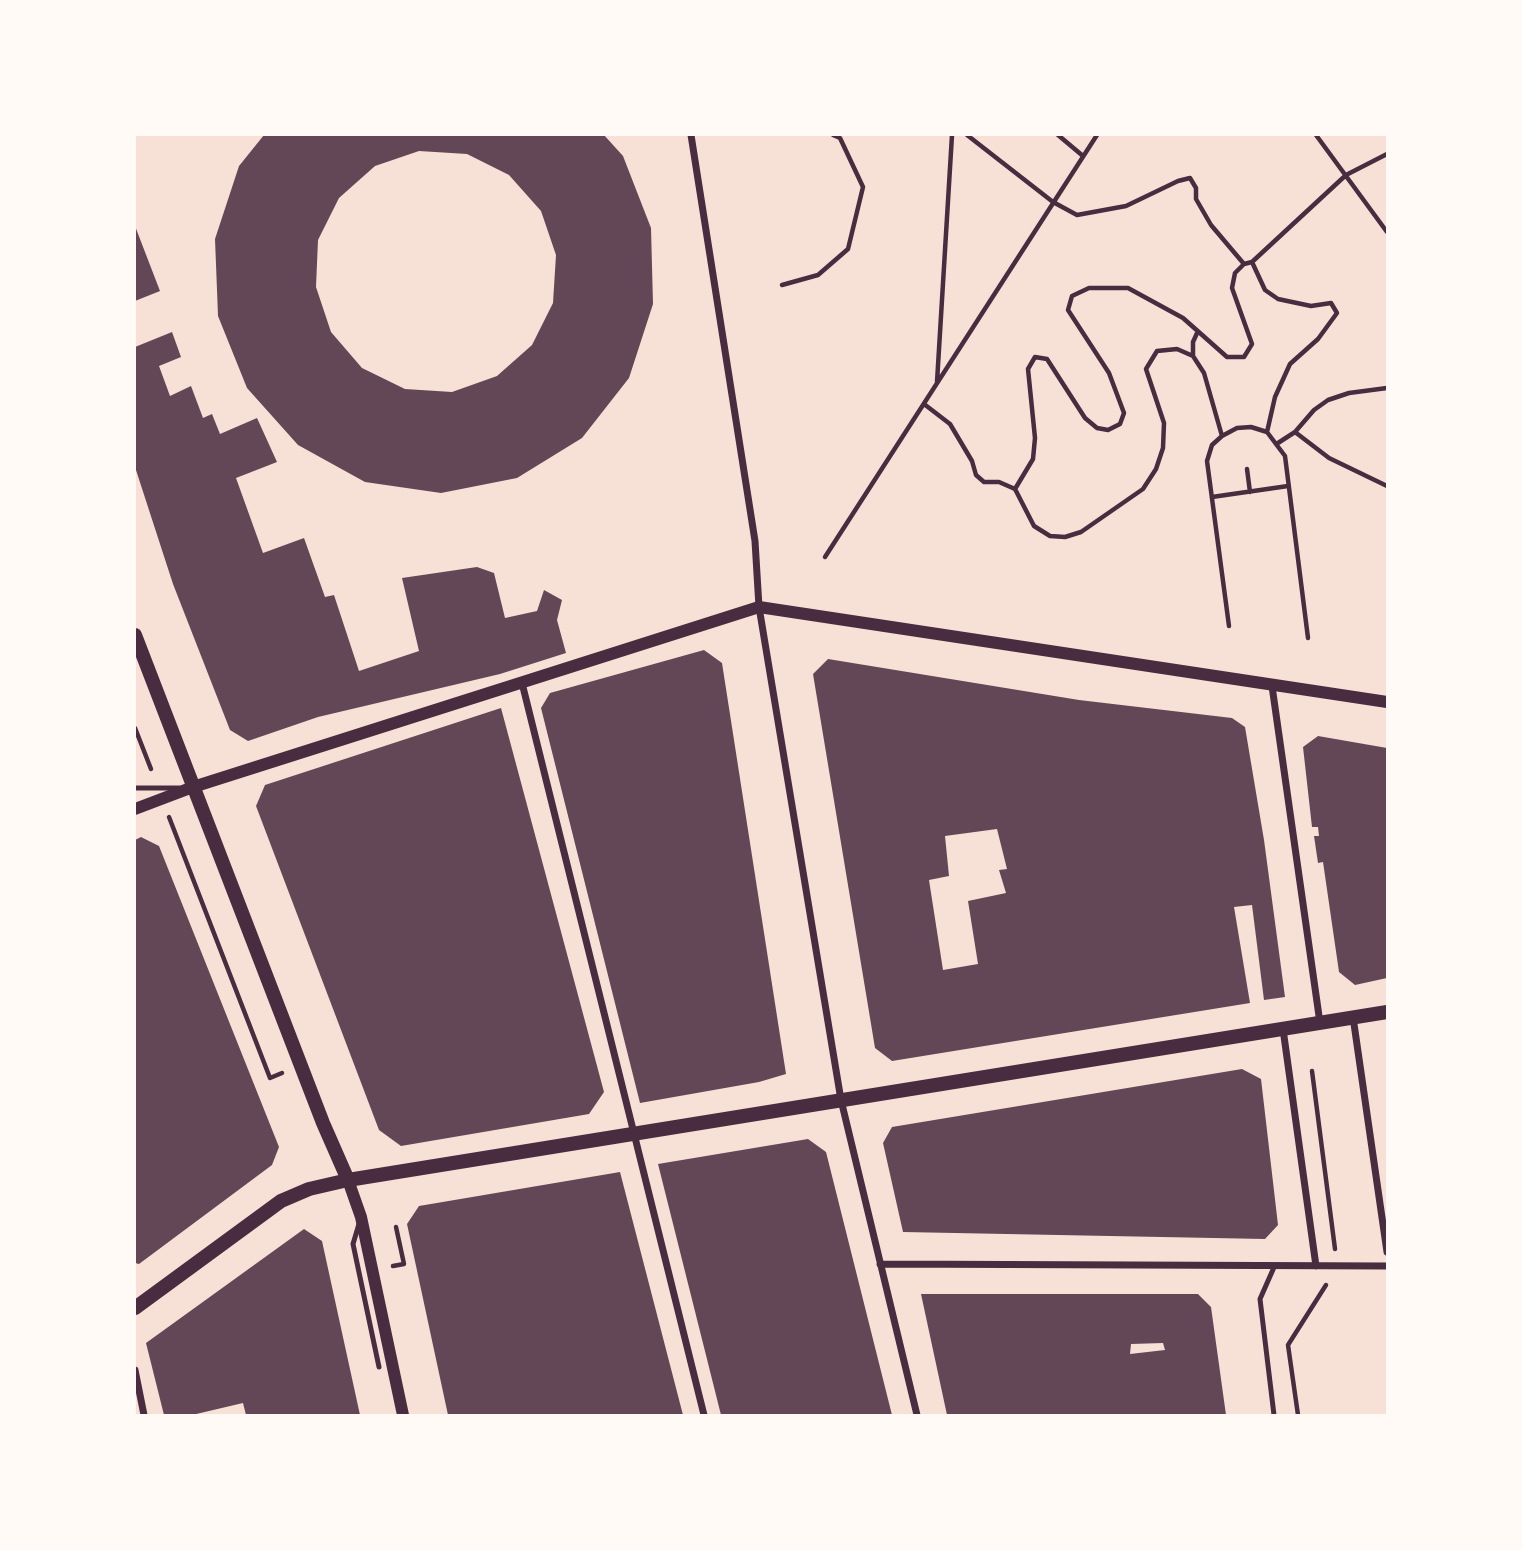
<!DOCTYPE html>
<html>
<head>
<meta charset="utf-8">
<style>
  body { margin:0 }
  #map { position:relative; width:1522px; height:1550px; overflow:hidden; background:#f7e1d7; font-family:Cabin,sans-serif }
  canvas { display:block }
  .frame { position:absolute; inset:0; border:136px solid #fffaf5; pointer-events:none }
</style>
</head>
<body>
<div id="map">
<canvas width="1522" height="1550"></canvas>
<div class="frame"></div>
</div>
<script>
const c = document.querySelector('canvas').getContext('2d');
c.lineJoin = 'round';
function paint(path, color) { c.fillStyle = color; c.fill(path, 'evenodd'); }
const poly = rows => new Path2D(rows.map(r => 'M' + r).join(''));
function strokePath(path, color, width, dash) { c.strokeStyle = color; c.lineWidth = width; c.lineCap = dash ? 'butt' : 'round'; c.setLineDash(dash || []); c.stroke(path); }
paint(poly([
  [264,135,604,135,623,156,651,228,653,304,629,378,582,438,517,478,441,493,365,482,298,445,247,388,218,316,215,239,239,166],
  [419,151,467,154,509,175,541,211,556,255,553,303,532,345,497,376,452,392,405,389,362,368,331,332,316,287,318,240,339,198,375,166],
  [135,226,160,291,135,301],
  [172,332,181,357,159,366,170,396,191,386,203,418,212,414,220,434,257,418,277,462,236,478,263,553,304,538,325,597,334,595,359,671,419,651,402,578,477,567,494,573,505,618,537,611,544,590,562,600,557,620,566,653,500,674,318,717,248,741,230,730,173,584,135,467,135,347],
  [704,650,722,663,786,1074,759,1082,640,1103,541,708,550,693],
  [828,659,1079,700,1232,718,1245,727,1264,840,1285,997,1264,1000,1252,905,1234,907,1250,1003,892,1061,875,1048,813,674],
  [997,829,1007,869,999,870,1006,893,968,901,978,964,943,970,929,880,949,876,945,836],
  [501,708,604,1092,589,1114,401,1146,379,1130,256,806,265,785],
  [1318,736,1387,748,1387,978,1355,985,1339,972,1323,862,1318,863,1314,836,1319,836,1318,827,1312,827,1303,747],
  [141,837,159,846,279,1147,272,1165,139,1264,135,1263,135,840],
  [1242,1069,1261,1079,1278,1225,1265,1239,903,1232,883,1143,892,1127],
  [808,1139,826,1152,892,1415,721,1415,658,1164],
  [620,1172,683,1415,448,1415,407,1224,419,1206],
  [304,1229,322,1241,360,1415,246,1415,243,1403,192,1415,164,1415,146,1343],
  [921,1294,1198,1294,1211,1307,1226,1415,947,1415],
  [1163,1343,1165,1350,1130,1354,1131,1344]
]), '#644757');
strokePath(poly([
  [1058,135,1083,156],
  [1316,135,1387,232],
  [1252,262,1265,290,1278,299,1311,306,1331,303,1337,313,1318,339,1290,364,1275,397,1267,432],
  [1244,264,1252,262,1346,175,1387,154],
  [782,285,818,275,848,249,863,187,840,138,833,135],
  [1193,356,1193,342,1198,331],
  [937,382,952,135],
  [924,404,950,424,972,461,976,475,984,482,999,482,1015,489,1033,459,1035,438,1028,369,1035,357,1047,359,1085,418,1097,428,1108,430,1120,424,1124,413,1109,373,1068,310,1072,296,1089,288,1128,288,1183,318,1227,357,1244,357,1252,344,1232,288,1235,273,1244,264,1211,225,1196,199,1196,188,1190,178,1178,181,1126,206,1077,215,1053,202,967,135],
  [1295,432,1314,410,1328,400,1349,393,1387,388],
  [1278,443,1295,432,1329,458,1387,486],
  [1247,469,1250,492],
  [1015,489,1034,526,1050,536,1065,537,1081,532,1143,489,1156,469,1163,448,1164,423,1146,369,1157,351,1177,349,1193,356,1204,373,1222,436],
  [1212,497,1288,486],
  [825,557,1097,135],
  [1229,626,1207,461,1212,445,1222,436,1237,428,1251,427,1267,432,1285,456,1308,638],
  [135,728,151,769],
  [169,817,270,1078,282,1073],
  [1312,1071,1335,1249],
  [393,1266,404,1264,396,1227],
  [1298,1415,1288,1345,1326,1285]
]), '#4a2c40', 4.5);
strokePath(poly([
  [135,788,179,788],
  [359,1224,353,1244,379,1367],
  [1274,1415,1260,1299,1275,1265]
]), '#4a2c40', 5);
strokePath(poly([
  [691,135,755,541,759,607,841,1100,917,1415],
  [522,683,704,1415],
  [1272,686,1320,1023],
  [1353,1017,1387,1252],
  [1283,1029,1316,1266],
  [880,1264,1387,1266],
  [135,1370,144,1415]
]), '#4a2c40', 7);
strokePath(poly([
  [135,809,193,787,759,607,1387,702],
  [348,1180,361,1217,403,1415]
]), '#4a2c40', 12);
strokePath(poly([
  [135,635,323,1123,348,1180],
  [135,1308,281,1201,309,1189,348,1180,1387,1012]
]), '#4a2c40', 14);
</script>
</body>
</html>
